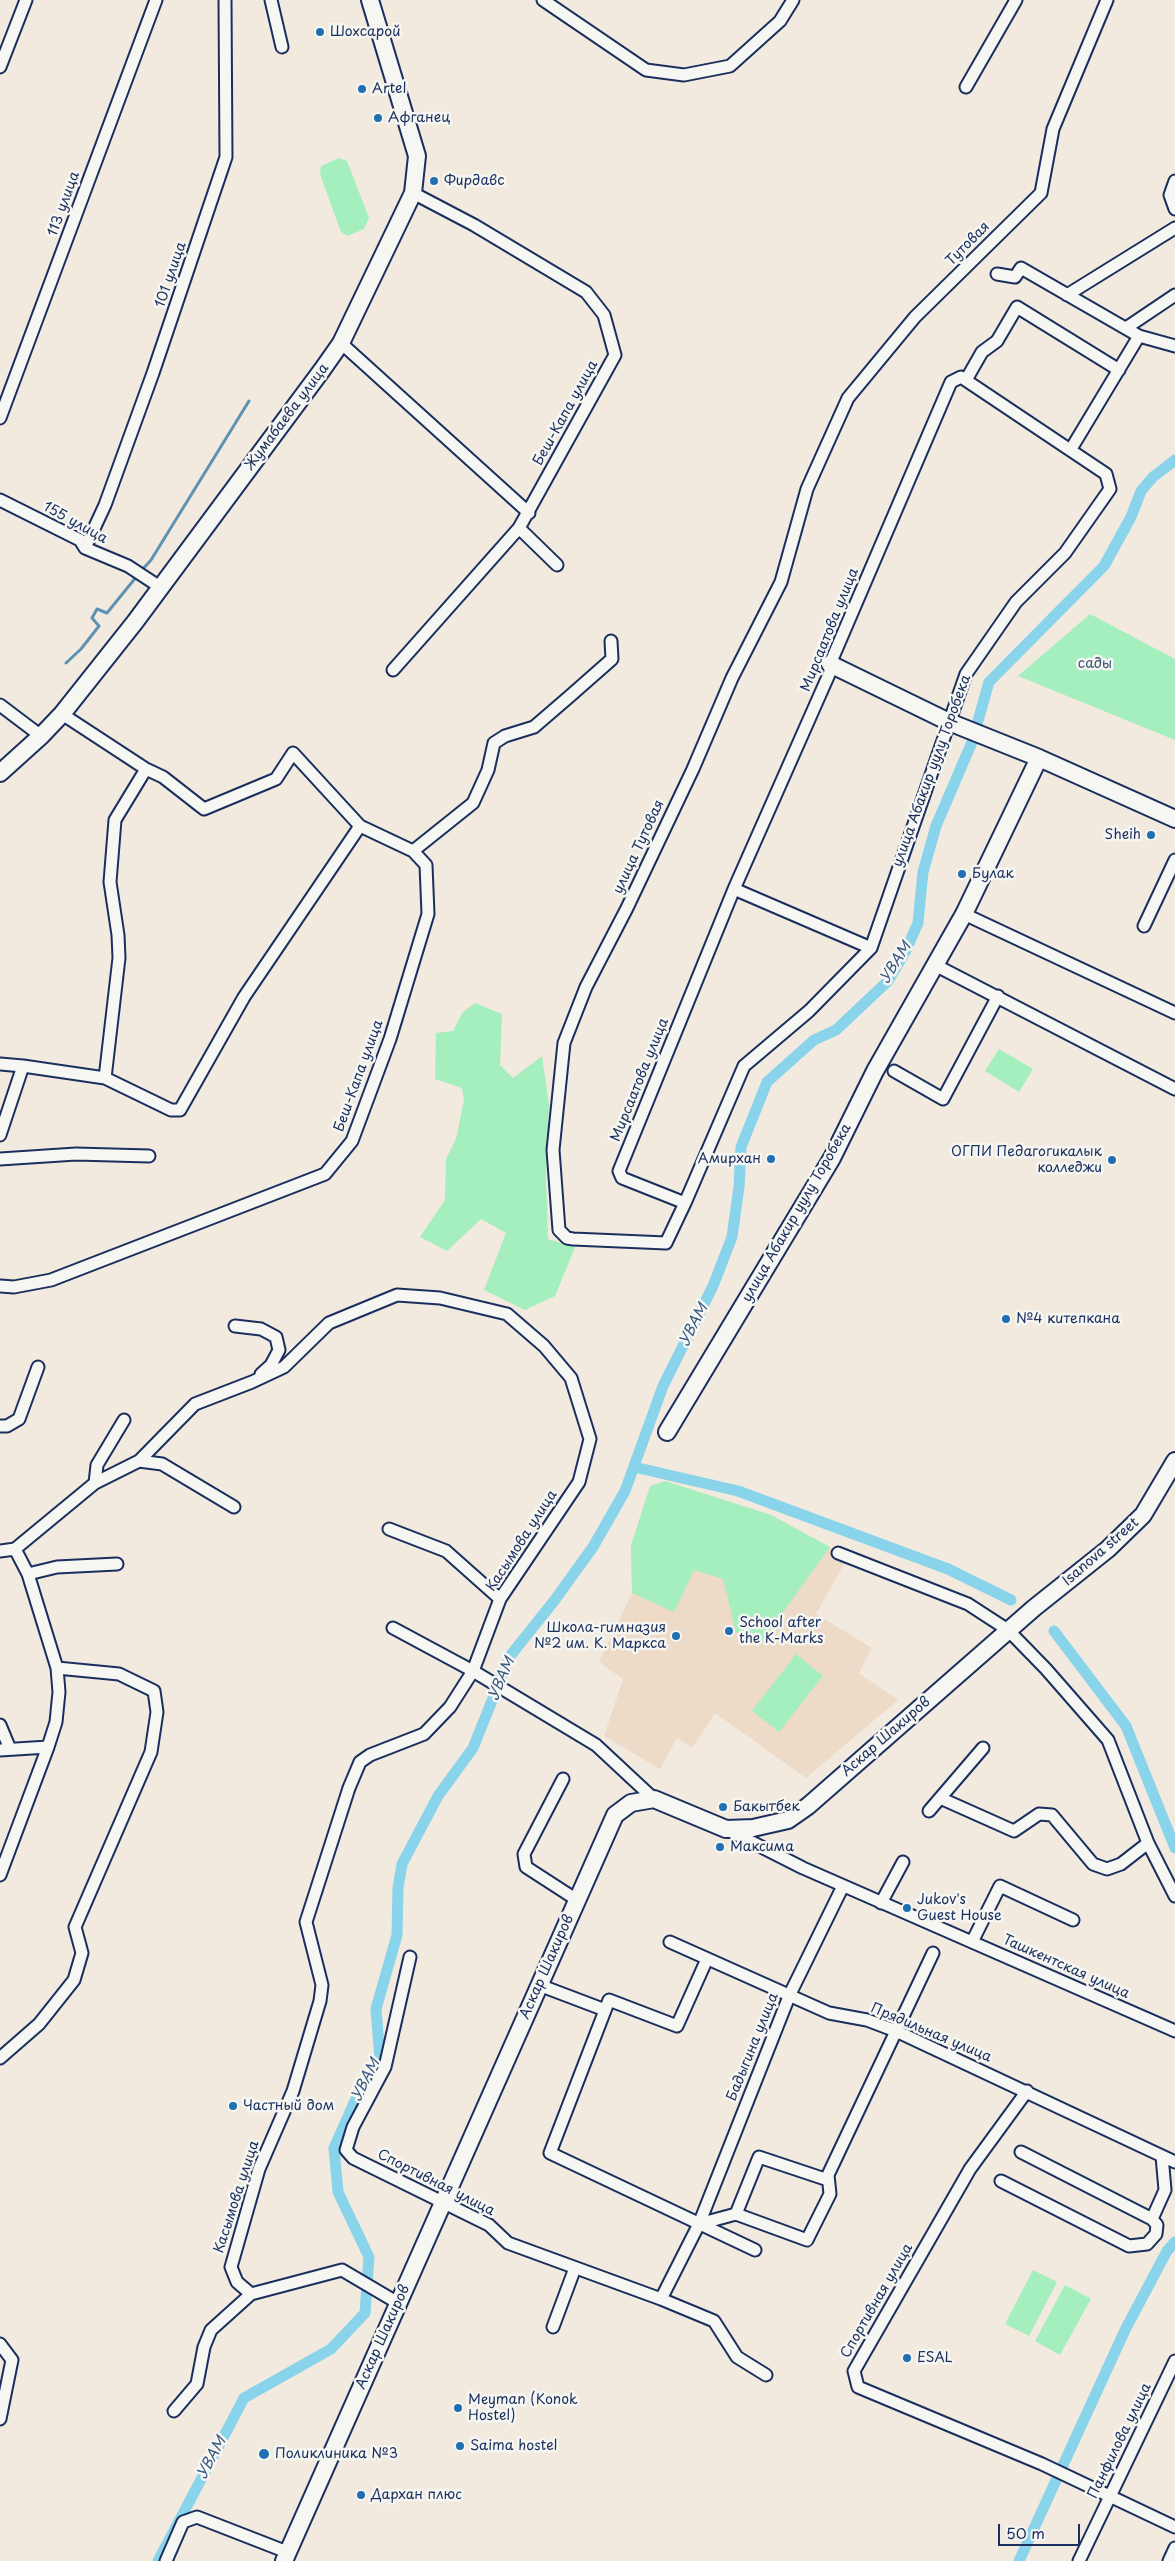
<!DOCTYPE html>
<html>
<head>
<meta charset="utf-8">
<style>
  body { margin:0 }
  #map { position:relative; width:1175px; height:2561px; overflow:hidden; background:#f2eadf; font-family:"Playpen Sans",sans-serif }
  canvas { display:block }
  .scale { position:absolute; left:998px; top:2524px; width:82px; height:22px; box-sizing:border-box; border:2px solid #1b2f5e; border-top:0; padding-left:6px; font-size:15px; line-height:18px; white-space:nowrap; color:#1b2f5e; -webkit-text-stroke:4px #f6f6f2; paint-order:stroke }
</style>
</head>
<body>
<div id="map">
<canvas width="1175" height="2561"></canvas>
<div class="scale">50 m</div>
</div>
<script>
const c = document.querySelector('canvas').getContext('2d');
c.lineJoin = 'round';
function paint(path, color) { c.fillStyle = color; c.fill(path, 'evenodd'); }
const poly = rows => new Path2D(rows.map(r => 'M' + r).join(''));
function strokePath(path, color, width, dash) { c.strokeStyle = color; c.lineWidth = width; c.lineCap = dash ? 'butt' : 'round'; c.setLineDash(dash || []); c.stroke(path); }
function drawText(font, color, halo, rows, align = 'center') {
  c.font = font + ' "Playpen Sans",sans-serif'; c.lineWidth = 5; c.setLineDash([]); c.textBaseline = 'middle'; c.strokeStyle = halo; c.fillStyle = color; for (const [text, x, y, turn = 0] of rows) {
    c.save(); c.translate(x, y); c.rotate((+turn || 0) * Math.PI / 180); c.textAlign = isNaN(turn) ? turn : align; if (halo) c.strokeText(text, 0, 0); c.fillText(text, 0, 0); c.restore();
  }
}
paint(poly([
  [665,1481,771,1515,830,1547,844,1564,816,1614,872,1648,859,1673,898,1700,806,1778,715,1713,692,1748,677,1738,660,1769,604,1736,623,1679,599,1662,632,1593,631,1546,650,1486]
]), '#eddbc8');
paint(poly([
  [339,158,347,161,369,218,364,229,347,236,341,232,320,174,321,166],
  [1090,614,1175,659,1175,740,1018,676],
  [475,1003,502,1014,500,1065,513,1078,542,1056,549,1105,546,1178,548,1239,575,1247,555,1296,525,1310,484,1290,506,1233,481,1219,447,1251,420,1237,445,1200,446,1159,456,1139,464,1100,462,1088,435,1079,436,1033,453,1031,462,1013],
  [999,1049,1033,1069,1019,1092,985,1071],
  [665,1481,771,1515,830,1547,763,1640,736,1632,723,1579,694,1570,674,1612,632,1593,631,1546,650,1486],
  [796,1654,823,1676,779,1732,752,1711],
  [1033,2270,1057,2282,1029,2336,1005,2324],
  [1065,2285,1091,2299,1060,2355,1035,2341]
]), '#a5eebd');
strokePath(poly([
  [141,571,151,560,249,401],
  [66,663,81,649,99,626,92,618,97,609,107,613,137,576]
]), '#5e92b3', 3);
strokePath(poly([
  [634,1467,738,1491,948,1569,1011,1600],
  [1054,1631,1126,1726,1175,1848],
  [158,2561,244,2398,331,2349,365,2313,369,2257,338,2192,334,2148,358,2094,380,2060,376,2009,397,1935,398,1888,402,1864,438,1796,473,1748,510,1656,554,1601,593,1547,625,1491,663,1386,713,1286,732,1237,739,1187,741,1147,767,1082,814,1040,836,1030,888,981,905,952,918,923,923,872,936,826,972,742,989,682,1104,566,1131,517,1141,491,1153,477,1175,460],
  [1019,2561,1126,2328,1167,2251,1175,2242]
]), '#8ad4eb', 11);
const street = poly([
  [271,0,282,47],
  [543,0,646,70,684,75,730,66,780,21,793,0],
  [0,67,26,0],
  [966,87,1016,0],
  [1175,181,1170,195,1175,209],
  [997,274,1015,277,1021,268,1139,336,1175,346],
  [1067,295,1175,228],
  [1126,328,1175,295],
  [341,343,529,513],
  [966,380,982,352,997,341,1017,307,1119,370],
  [0,418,156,0],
  [1071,449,1139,336],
  [0,500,80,540,85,548,128,566,160,587],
  [519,528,557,565],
  [85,548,105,505,153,373,226,157,225,0],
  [393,670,519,528,615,355,604,315,586,292,474,225,413,193],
  [0,705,41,736],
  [62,714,146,769,115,820,110,882,118,935,119,958,105,1078],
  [413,851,473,803,488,770,494,743,505,736,534,727,570,696,612,659,611,641],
  [734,889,871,948],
  [964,914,1175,1013],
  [1144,926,1175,860],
  [935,965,1175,1089],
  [0,1064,23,1066,0,1135],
  [23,1066,105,1078,171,1110,180,1110,244,997,360,826],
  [894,1071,943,1099,998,996],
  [0,1159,76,1154,149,1156],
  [685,1203,744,1066,809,1011,871,948,966,674,1016,602,1065,553,1110,489,1106,474,961,377,951,382,830,664,830,672,734,889,619,1171,622,1178,685,1203,666,1243,573,1239,567,1238,559,1230,553,1150,564,1043,586,987,627,908,693,769,732,678,781,582,807,489,848,398,915,317,1041,193,1053,129,1107,0],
  [0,1286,14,1287,51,1280,325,1174,352,1141,390,1039,428,914,426,865,413,851,360,826,293,753,276,779,204,809,163,777,146,769],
  [235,1326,261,1329,276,1337,279,1350,271,1365,261,1374],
  [0,1426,7,1426,19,1419,38,1367],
  [139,1461,162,1464,234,1507],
  [95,1483,97,1465,124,1420],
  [389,1529,446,1551,500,1599],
  [15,1549,95,1483,139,1461,195,1404,252,1382,284,1367,329,1323,397,1295,440,1298,507,1314,544,1346,571,1378,590,1439,579,1482,500,1599,473,1671,450,1707,424,1734,370,1755,360,1762,349,1788,306,1922,322,1985,320,2001,293,2091,259,2169,231,2267,237,2282,251,2294,342,2270,398,2303],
  [0,1551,15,1549],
  [838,1553,968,1604,1008,1630,1046,1669,1108,1740,1148,1843,1175,1896],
  [28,1574,57,1567,117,1564],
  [393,1628,473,1671,596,1745,654,1799],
  [0,1725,10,1749],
  [0,1750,48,1747],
  [563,1779,524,1854,526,1867,577,1900],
  [940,1798,1014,1831,1039,1814,1052,1815,1093,1864,1107,1869,1121,1864,1148,1843],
  [929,1811,983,1748],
  [728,1830,803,1868,1175,2031],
  [0,1875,48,1747,56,1722,59,1692,57,1668,28,1574,15,1549],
  [881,1903,903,1862],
  [670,1942,829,2013,867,2020,896,2031,1175,2162],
  [972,1942,1000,1886,1073,1920],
  [410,1957,385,2067,353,2127,346,2150,353,2158,489,2225,508,2243,661,2299,714,2321,737,2357,766,2375],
  [707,1959,677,2026,609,2000,550,2153,755,2250],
  [539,1985,605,2010],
  [0,2058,39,2024,74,1980,82,1953,75,1927,151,1752,157,1712,154,1691,119,1674,57,1668],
  [1027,2091,970,2169,854,2371,858,2387,1042,2464,1175,2527],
  [1001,2181,1129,2246,1147,2244,1156,2234,1157,2225,1152,2219,1021,2152],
  [736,2214,759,2157,828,2180],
  [1152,2219,1165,2190,1162,2156],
  [699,2224,736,2214,807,2240,830,2194,828,2175,933,1953],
  [661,2299,699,2224,790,1994,843,1886],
  [553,2327,575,2268],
  [0,2344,12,2360,0,2419],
  [174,2411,197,2384,204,2347,211,2330,251,2294],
  [166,2561,183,2522,197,2517,287,2552],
  [1079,2561,1175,2361],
  [1169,2561,1175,2548]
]);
const secondary = poly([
  [830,664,949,722,1039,758,1175,819],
  [0,773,41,736,62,714,135,622,322,370,341,343,413,193,417,156,370,0],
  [667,1432,832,1158,875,1071,964,914,1039,758],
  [284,2561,615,1815,631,1803,654,1799,726,1829,753,1828,788,1820,808,1806,1034,1608,1108,1549,1143,1515,1175,1461]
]);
strokePath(street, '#1b2f5e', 15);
strokePath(secondary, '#1b2f5e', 20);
strokePath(street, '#f6f6f2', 11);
strokePath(secondary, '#f6f6f2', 16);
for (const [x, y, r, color] of [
  [320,32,5,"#1f6fb2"],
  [362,89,5,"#1f6fb2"],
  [378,118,5,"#1f6fb2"],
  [434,181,5,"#1f6fb2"],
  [1151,835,5,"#1f6fb2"],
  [962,874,5,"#1f6fb2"],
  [771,1159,5,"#1f6fb2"],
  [1112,1160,5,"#1f6fb2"],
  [1006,1319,5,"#1f6fb2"],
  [729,1631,5,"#1f6fb2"],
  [676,1636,5,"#1f6fb2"],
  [723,1807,5,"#1f6fb2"],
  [720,1847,5,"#1f6fb2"],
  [907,1908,5,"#1f6fb2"],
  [233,2106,5,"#1f6fb2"],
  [907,2358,5,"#1f6fb2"],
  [458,2408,5,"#1f6fb2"],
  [460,2446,5,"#1f6fb2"],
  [264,2454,6,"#1f6fb2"],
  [361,2495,5,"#1f6fb2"]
]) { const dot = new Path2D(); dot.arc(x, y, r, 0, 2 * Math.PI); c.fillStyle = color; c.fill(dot); strokePath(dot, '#f6f6f2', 2); }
drawText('14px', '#1b2f5e', '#f6f6f2', [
  ["Шохсарой",330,32],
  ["Artel",372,89],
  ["Афганец",388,118],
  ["Фирдавс",444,181],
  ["Sheih",1141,835,"right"],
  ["Булак",972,874],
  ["ОГПИ Педагогикалык",1102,1152,"right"],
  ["колледжи",1102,1168,"right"],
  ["Амирхан",761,1159,"right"],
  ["№4 китепкана",1016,1319],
  ["School after",739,1623],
  ["the K-Marks",739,1639],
  ["Школа-гимназия",666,1628,"right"],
  ["№2 им. К. Маркса",666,1644,"right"],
  ["Бакытбек",733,1807],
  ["Максима",730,1847],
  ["Jukov's",917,1900],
  ["Guest House",917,1916],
  ["Частный дом",243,2106],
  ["ESAL",917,2358],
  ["Meyman (Konok",468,2400],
  ["Hostel)",468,2416],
  ["Saima hostel",470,2446],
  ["Поликлиника №3",275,2454],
  ["Дархан плюс",371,2495]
], 'left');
drawText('14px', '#1b2f5e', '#f6f6f2', [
  ["113 улица",64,204,-70],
  ["Тутовая",968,244,-45],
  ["101 улица",171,275,-71],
  ["Беш-Капа улица",566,413,-61],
  ["Жумабаева улица",287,417,-53],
  ["155 улица",75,523,29],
  ["Мирсаатова улица",830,630,-68],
  ["улица Абакир уулу Торобека",932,771,-70],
  ["улица Тутовая",639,847,-65],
  ["Беш-Капа улица",359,1076,-70],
  ["Мирсаатова улица",640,1080,-68],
  ["улица Абакир уулу Торобека",797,1213,-60],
  ["Касымова улица",522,1541,-57],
  ["Isanova street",1101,1552,-41],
  ["Аскар Шакиров",886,1737,-41],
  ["Аскар Шакиров",547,1967,-66],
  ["Ташкентская улица",1066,1967,24],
  ["Прядильная улица",931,2033,23],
  ["Бадыгина улица",753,2047,-68],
  ["Спортивная улица",436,2183,27],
  ["Касымова улица",237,2197,-72],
  ["Спортивная улица",877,2301,-60],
  ["Аскар Шакиров",383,2337,-66],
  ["Панфилова улица",1120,2441,-64]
]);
drawText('14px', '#375571', '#f6f6f2', [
  ["сады",1095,664]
]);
drawText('italic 15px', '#375881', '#f6f6f2', [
  ["УВАМ",896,963,-58],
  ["УВАМ",694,1325,-63],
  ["УВАМ",502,1679,-67],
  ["УВАМ",366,2080,-63],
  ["УВАМ",212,2458,-62]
]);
</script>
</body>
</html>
